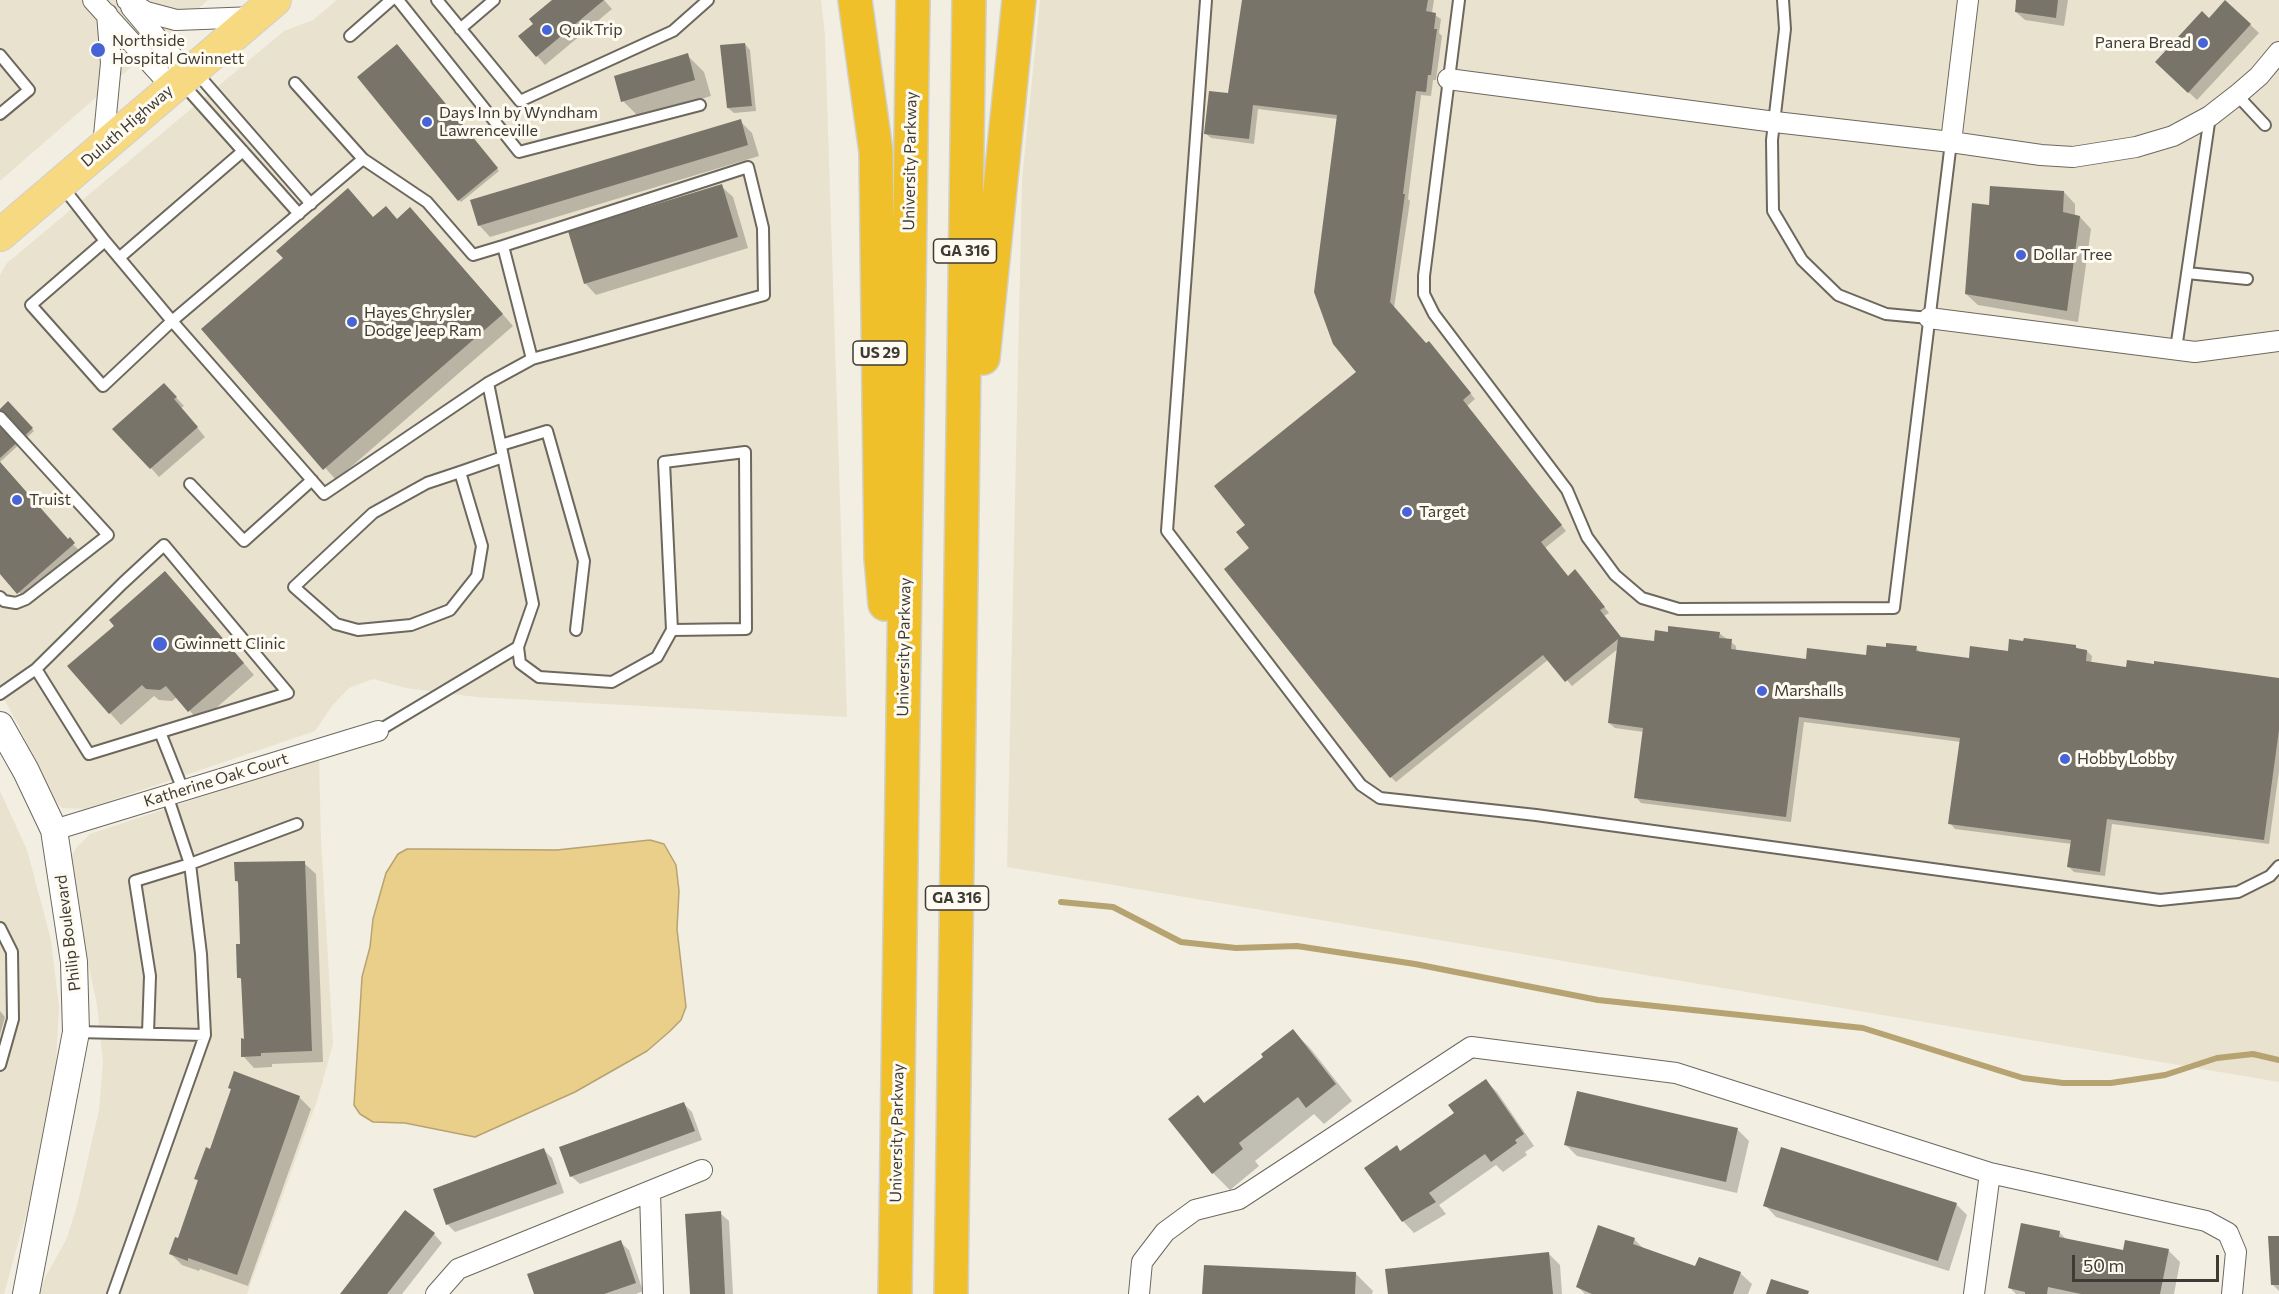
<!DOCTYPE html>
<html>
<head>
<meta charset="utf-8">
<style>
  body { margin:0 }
  #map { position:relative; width:2279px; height:1294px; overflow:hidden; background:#f2eee1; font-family:Commissioner,sans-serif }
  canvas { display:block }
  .scale { position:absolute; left:2072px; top:1255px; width:147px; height:27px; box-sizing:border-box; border:3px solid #3d3b36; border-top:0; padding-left:8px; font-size:18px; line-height:21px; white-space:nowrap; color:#3d3b36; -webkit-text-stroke:4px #fffbf1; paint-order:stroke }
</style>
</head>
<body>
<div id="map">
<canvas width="2279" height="1294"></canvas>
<div class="scale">50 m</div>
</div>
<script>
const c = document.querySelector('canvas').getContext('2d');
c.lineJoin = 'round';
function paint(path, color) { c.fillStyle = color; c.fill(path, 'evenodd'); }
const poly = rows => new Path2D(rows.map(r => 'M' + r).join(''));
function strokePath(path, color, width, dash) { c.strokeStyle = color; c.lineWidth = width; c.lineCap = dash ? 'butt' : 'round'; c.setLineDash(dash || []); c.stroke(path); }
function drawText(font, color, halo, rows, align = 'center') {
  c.font = font + ' Commissioner,sans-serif'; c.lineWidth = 6; c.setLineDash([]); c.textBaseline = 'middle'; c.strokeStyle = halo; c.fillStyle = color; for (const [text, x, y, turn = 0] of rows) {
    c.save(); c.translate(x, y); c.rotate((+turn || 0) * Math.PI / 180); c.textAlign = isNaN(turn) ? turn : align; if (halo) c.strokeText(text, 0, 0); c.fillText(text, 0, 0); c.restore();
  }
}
paint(poly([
  [0,0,208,0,0,181],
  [337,0,821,0,825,36,847,717,476,697,406,688,373,679,349,688,332,706,315,731,86,809,62,808,47,792,19,726,0,692,0,275,6,264,284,31,313,20],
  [1040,0,2279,0,2279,1082,1007,867,1022,180],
  [319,758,321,839,333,1044,318,1098,247,1294,40,1294,45,1278,67,1238,77,1206,99,1110,103,1062,97,1005,76,905,70,864,72,856,76,848,90,834],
  [0,791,27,850,51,940,59,1007,53,1117,4,1294,0,1294]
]), '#e9e2cf');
const water = poly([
  [650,840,664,844,676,865,679,891,677,929,686,1007,681,1020,669,1032,647,1051,575,1092,475,1137,405,1123,373,1122,360,1114,354,1105,362,977,370,947,373,919,386,873,398,854,407,849,427,849,557,850,650,840]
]);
paint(water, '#eacf8a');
strokePath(water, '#b6a371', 1.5);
paint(poly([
  [554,0,604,0,612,9,545,65,520,36,535,24],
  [1243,0,1434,0,1432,13,1441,19,1439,33,1442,36,1436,80,1433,80,1431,96,1421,95,1408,199,1410,201,1394,308,1426,345,1434,349,1475,399,1467,406,1566,531,1545,548,1568,577,1581,577,1609,613,1604,616,1622,639,1655,643,1719,633,1736,646,1736,651,1807,660,1867,657,1887,648,1916,648,1921,653,1970,659,2075,646,2079,650,2087,651,2092,656,2091,664,2127,668,2279,679,2279,771,2269,844,2112,824,2105,876,2074,872,2069,867,2072,844,1955,829,1950,823,1961,742,1804,722,1791,822,1641,803,1636,797,1644,732,1615,728,1609,723,1619,648,1572,686,1549,659,1396,782,1391,777,1251,548,1247,525,1358,373,1338,119,1258,109,1254,144,1211,138,1205,133,1230,95],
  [2018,0,2068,0,2064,26,2025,20,2016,12],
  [2226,2,2259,33,2197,100,2165,70],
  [745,44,750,50,756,111,734,113,728,108],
  [399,48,499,171,461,202,459,200],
  [687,55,704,72,711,96,640,118,623,101],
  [740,121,752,133,759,156,490,237,479,225],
  [721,186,733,197,748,248,596,295,585,283],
  [2064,192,2075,204,2075,216,2080,217,2091,229,2078,322,1978,305,1966,294,1990,206],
  [398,220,422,221,513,326,336,480,203,329],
  [173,394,184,406,181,408,205,437,159,477,151,468],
  [8,403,34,431,0,462,0,411],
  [0,462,69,541,85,555,30,604,0,572],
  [176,584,254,675,200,722,177,697,172,701,159,700,154,696,121,725,110,713],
  [304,863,316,874,323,1062,272,1064,272,1067,254,1068,243,1056,245,1040,243,982,239,977,242,945,239,884,236,881],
  [0,1011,5,1017,0,1035],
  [1293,1031,1310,1048,1352,1101,1324,1124,1314,1114,1255,1161,1259,1166,1230,1190,1213,1173,1205,1104,1265,1057],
  [1486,1081,1497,1092,1534,1146,1525,1152,1527,1155,1503,1172,1496,1165,1439,1205,1446,1214,1414,1233,1403,1221,1401,1152,1456,1113],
  [230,1088,299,1097,311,1109,248,1286,200,1269,199,1271,182,1265,171,1254,179,1240,199,1182,196,1179,211,1150,232,1090],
  [1578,1093,1738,1130,1749,1141,1737,1193,1577,1156,1566,1145],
  [684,1104,692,1112,702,1140,580,1184,571,1176],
  [544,1150,552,1158,564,1193,455,1232,447,1224],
  [1956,1204,1967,1215,1949,1271,1776,1217,1765,1205],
  [720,1213,729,1221,733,1294,691,1294],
  [2059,1232,2067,1240,2125,1252,2126,1242,2169,1251,2180,1262,2174,1294,2016,1294,2009,1287],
  [434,1234,442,1243,402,1294,342,1294],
  [2279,1237,2279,1291,2272,1284],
  [1634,1239,1645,1250,1696,1268,1740,1273,1752,1284,1748,1294,1585,1294,1578,1287],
  [620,1242,629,1250,643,1291,636,1294,535,1294],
  [1548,1253,1560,1265,1562,1294,1389,1294],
  [1356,1274,1373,1291,1372,1294,1204,1294]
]), '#0003');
strokePath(poly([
  [1061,902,1113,907,1181,942,1236,948,1297,946,1415,964,1598,1000,1863,1028,2023,1078,2063,1083,2111,1083,2165,1075,2217,1058,2253,1054,2279,1060]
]), '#b6a371', 6);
paint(poly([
  [552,0,604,0,536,57,518,36,533,24,529,19],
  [1242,0,1428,0,1426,11,1436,13,1434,29,1437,29,1431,75,1428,75,1426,92,1416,91,1403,194,1405,194,1390,302,1426,343,1429,341,1471,393,1463,400,1562,525,1541,542,1568,576,1575,569,1605,607,1600,610,1621,637,1654,641,1655,630,1668,632,1668,626,1720,632,1719,638,1732,639,1731,649,1806,659,1807,648,1866,655,1867,645,1886,647,1886,643,1917,646,1916,651,1969,658,1970,646,2008,651,2009,639,2023,641,2024,638,2076,645,2076,648,2087,650,2086,661,2126,667,2127,660,2154,664,2154,661,2279,678,2279,730,2264,840,2107,819,2100,872,2067,867,2071,840,1948,824,1960,738,1799,717,1786,817,1634,798,1643,728,1608,723,1618,639,1565,682,1543,655,1390,778,1224,569,1249,548,1236,532,1245,525,1214,486,1356,372,1333,344,1314,292,1337,115,1253,105,1249,139,1204,134,1209,91,1228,93],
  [2016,0,2058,0,2056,18,2015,12],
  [2225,0,2251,24,2188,93,2155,62,2202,11,2209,18],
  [745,43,752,106,727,108,720,45],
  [397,44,498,168,458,201,357,77],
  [688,53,695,80,621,102,614,76],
  [741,119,748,145,478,226,470,200],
  [722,184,738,237,584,284,568,231],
  [1990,186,2064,191,2063,212,2080,216,2067,311,1965,294,1972,203,1989,205],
  [348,188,373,217,386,206,397,219,410,207,503,314,323,470,201,329,283,258,276,251],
  [164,383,177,397,174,399,198,427,150,469,112,429],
  [8,401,33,428,0,458,0,409],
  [0,462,68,539,70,537,75,543,17,594,0,574],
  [165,571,244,663,188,712,166,686,160,690,146,689,142,685,109,714,67,666,114,626,109,620],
  [305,861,312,1051,261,1053,261,1056,241,1057,241,1038,244,1039,241,978,237,978,236,944,240,944,238,881,235,881,234,862],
  [1293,1029,1336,1084,1306,1108,1298,1097,1239,1143,1243,1149,1212,1174,1168,1119,1198,1095,1204,1103,1263,1057,1261,1054],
  [234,1071,300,1096,237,1275,188,1258,188,1261,169,1254,175,1237,178,1238,198,1180,194,1179,206,1147,210,1149,231,1089,228,1088],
  [1486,1079,1524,1134,1515,1140,1517,1143,1491,1162,1485,1154,1429,1193,1436,1202,1402,1222,1364,1168,1397,1145,1400,1151,1454,1113,1448,1105],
  [1577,1091,1738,1128,1726,1182,1564,1145],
  [684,1102,695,1131,570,1177,559,1147],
  [1781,1147,1957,1203,1938,1261,1763,1206],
  [544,1148,557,1184,446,1225,433,1189],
  [405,1210,435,1233,387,1294,340,1294],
  [721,1211,725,1294,690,1294,685,1214],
  [2021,1223,2060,1231,2059,1237,2123,1250,2125,1240,2169,1249,2160,1294,2081,1294,2048,1287,2047,1294,2025,1294,2025,1292,2008,1288],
  [1598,1225,1635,1238,1633,1244,1695,1266,1699,1257,1741,1272,1733,1294,1592,1294,1576,1287],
  [2268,1236,2279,1236,2279,1285,2271,1285],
  [621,1240,636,1283,604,1294,534,1294,527,1274],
  [1549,1252,1553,1294,1388,1294,1385,1269],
  [1204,1265,1356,1272,1355,1294,1202,1294],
  [1771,1279,1809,1291,1808,1294,1766,1294]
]), '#787469');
const service = poly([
  [398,0,519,152,700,105],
  [437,0,520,101,673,31,708,0],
  [1206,0,1167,531,1361,785,1380,798,1536,815,2160,900,2238,892,2270,876,2279,866],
  [1459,0,1424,276,1424,294,1434,314,1567,490,1587,537,1615,575,1642,598,1679,609,1894,608,1951,142],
  [1783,0,1785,29,1772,140,1773,211,1802,260,1838,295,1886,314,1929,318],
  [460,29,494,0],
  [350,36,391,0],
  [0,55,29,90,0,114],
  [195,71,311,204],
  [182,83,299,214],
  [295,83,363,159,427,202,473,255,503,246],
  [2237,95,2265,125],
  [363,159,172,321,324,494,488,383],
  [62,186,105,241,31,305,103,386,172,321,105,241],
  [119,258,243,151],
  [2187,273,2247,279],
  [2176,349,2210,116],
  [0,417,108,535,26,599,16,603,4,601,0,597],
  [501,445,547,431,584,561,576,630],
  [460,472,482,546,477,576,450,610,411,625,358,630,336,624,294,587,373,513,427,483,460,472,503,457],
  [190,484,244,541,312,480],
  [518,647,520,663,539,677,612,682,657,657,672,630,664,462,745,452,746,629,672,630],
  [0,694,36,669,123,583,164,545,288,693,89,754,36,669],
  [378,731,518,647,533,604,488,383,532,359,764,295,763,228,748,167,503,246,532,359],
  [160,732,183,790],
  [0,928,12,952,13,1019,0,1065],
  [77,1032,205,1035],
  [148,1033,150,976,135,881,190,864,297,824],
  [113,1294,205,1035,201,954,190,864,167,795]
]);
const minor = poly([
  [93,0,172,87],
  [127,0,146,12,176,20,255,17],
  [131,7,187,74],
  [1448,79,1775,122,1951,142,2041,155,2073,157,2136,147,2173,136,2210,116,2237,95,2259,76,2279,52],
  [1951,142,1968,0],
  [103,146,111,63,107,14],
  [1929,318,2195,352,2279,341],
  [54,830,378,731],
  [650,1192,653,1294],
  [436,1294,458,1269,702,1170],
  [1139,1294,1142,1262,1165,1232,1195,1210,1239,1199,1471,1047,1676,1073,1990,1173,2206,1221,2228,1233,2236,1252,2232,1294],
  [1974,1294,1990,1173]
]);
const tertiary = poly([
  [0,725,26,771,54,830,74,962,76,1032,26,1294]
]);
const primary = poly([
  [0,235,275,0]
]);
const motorway = poly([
  [855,0,876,152,881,558,885,604],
  [983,358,1019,0],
  [895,1294,913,0],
  [951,1294,969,0]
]);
strokePath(service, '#6d685e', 14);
strokePath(minor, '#6d685e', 22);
strokePath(tertiary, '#6d685e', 28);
strokePath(primary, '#d0d0cf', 34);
strokePath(motorway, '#d0d0cf', 36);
strokePath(service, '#fff', 10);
strokePath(minor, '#fff', 20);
strokePath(tertiary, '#fff', 26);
strokePath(primary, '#f6d980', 32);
strokePath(motorway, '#f0c02b', 33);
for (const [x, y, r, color] of [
  [547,30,6,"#4664d7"],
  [2203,43,6,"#4664d7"],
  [98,50,8,"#4664d7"],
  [427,122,6,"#4664d7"],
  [2021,255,6,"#4664d7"],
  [352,322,6,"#4664d7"],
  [17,500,6,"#4664d7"],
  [1407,512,6,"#4664d7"],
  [160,644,8,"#4664d7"],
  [1762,691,6,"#4664d7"],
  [2065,759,6,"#4664d7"]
]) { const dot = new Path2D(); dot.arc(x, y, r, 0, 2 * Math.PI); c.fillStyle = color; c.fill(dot); strokePath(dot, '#fffbf1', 2); }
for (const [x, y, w] of [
  [965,251,63],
  [880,353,54],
  [957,898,63]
]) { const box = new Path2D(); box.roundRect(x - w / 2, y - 12, w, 24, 4.5); c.fillStyle = '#fffbf1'; c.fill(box); strokePath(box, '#3d3b36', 1.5); }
drawText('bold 15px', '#3d3b36', null, [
  ["GA 316",965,251],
  ["US 29",880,353],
  ["GA 316",957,898]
]);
drawText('16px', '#3d3b36', '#fffbf1', [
  ["QuikTrip",559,30],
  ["Northside",112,41],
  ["Hospital Gwinnett",112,59],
  ["Panera Bread",2191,43,"right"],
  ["Days Inn by Wyndham",439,113],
  ["Lawrenceville",439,131],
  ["Dollar Tree",2033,255],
  ["Hayes Chrysler",364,313],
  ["Dodge Jeep Ram",364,331],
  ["Truist",29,500],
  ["Target",1419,512],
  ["Gwinnett Clinic",174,644],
  ["Marshalls",1774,691],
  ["Hobby Lobby",2077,759]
], 'left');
drawText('16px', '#3d3b36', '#fffbf1', [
  ["Duluth Highway",127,126,-41],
  ["University Parkway",910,161,-89],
  ["University Parkway",904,647,-89],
  ["Katherine Oak Court",216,780,-17],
  ["Philip Boulevard",68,933,-97],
  ["University Parkway",897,1133,-89]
]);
</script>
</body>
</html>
